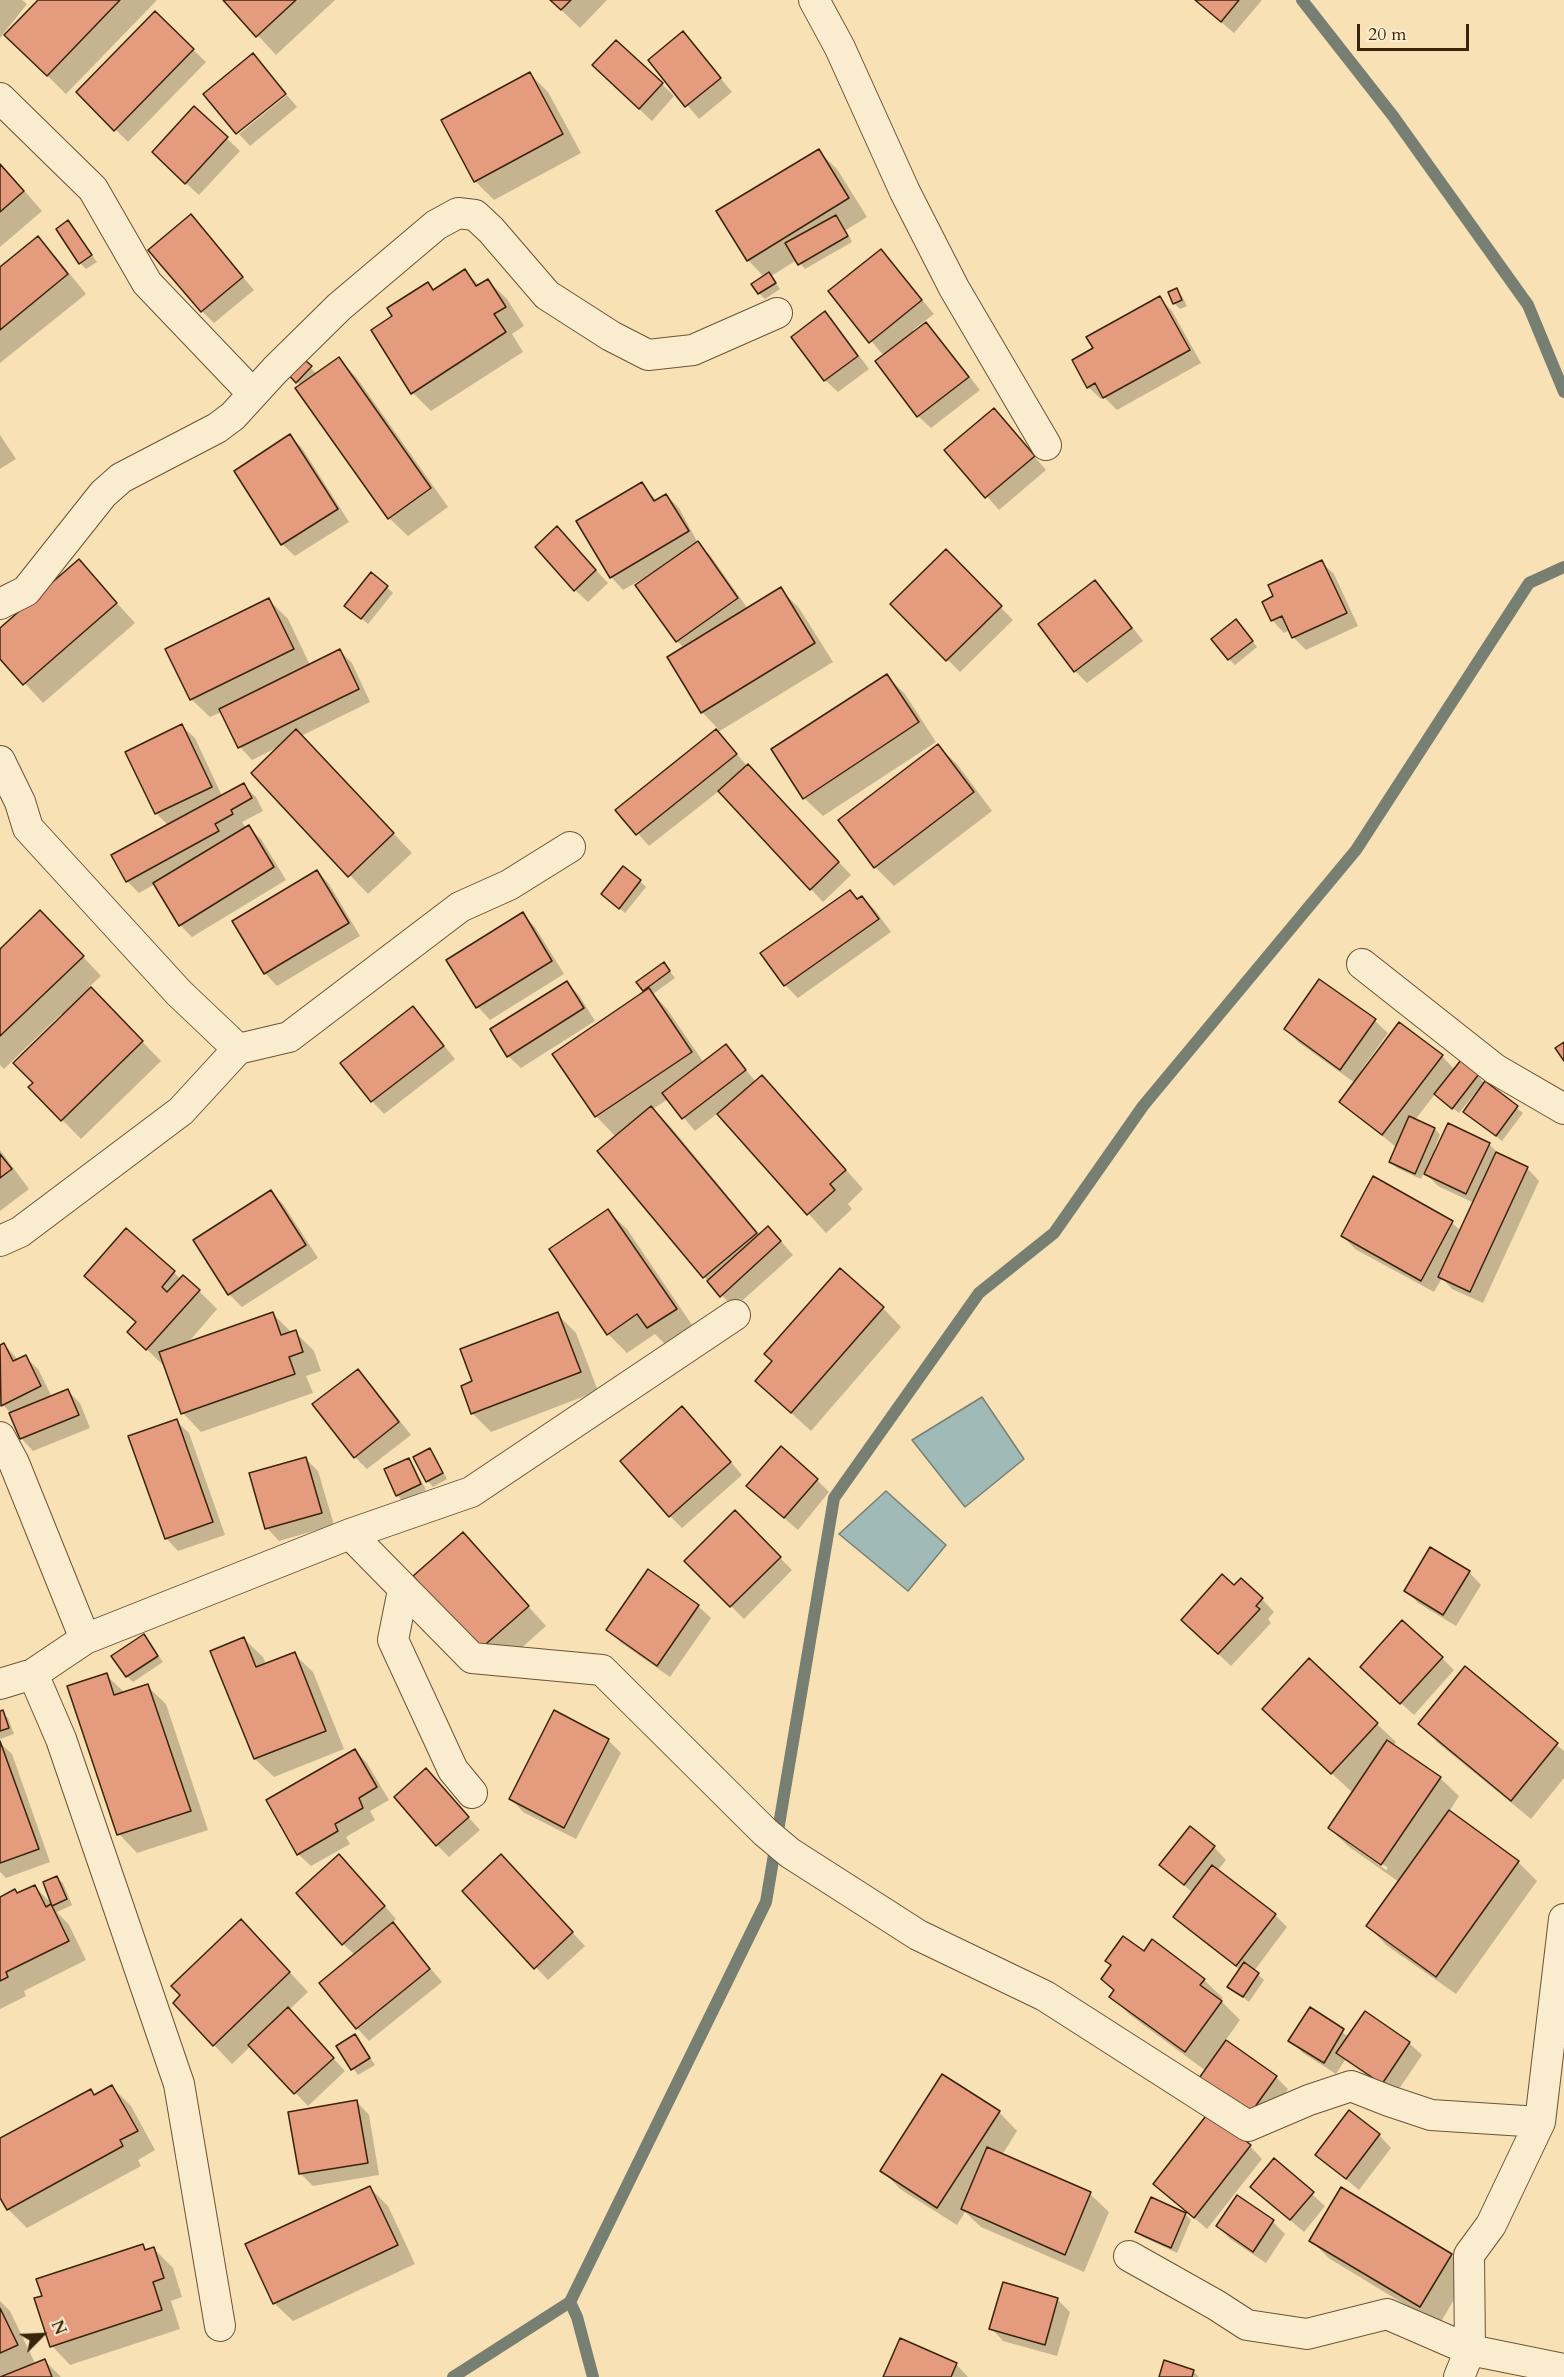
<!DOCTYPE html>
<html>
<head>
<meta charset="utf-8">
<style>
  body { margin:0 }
  #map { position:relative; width:1564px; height:2377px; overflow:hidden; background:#f8e1b5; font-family:Cardo,serif }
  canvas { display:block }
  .north { position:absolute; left:12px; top:2305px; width:60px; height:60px; -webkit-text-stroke:4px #faeccf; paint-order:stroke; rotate:66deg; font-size:16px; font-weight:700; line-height:24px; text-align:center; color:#3a250c }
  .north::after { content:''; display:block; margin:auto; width:21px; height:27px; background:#3a250c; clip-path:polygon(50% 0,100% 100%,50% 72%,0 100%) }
  .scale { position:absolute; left:1357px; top:24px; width:112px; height:27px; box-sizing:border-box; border:3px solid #3a250c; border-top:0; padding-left:8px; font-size:18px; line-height:21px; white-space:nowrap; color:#3a250c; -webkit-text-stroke:4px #faeccf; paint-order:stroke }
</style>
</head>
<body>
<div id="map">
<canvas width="1564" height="2377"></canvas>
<div class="north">N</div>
<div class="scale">20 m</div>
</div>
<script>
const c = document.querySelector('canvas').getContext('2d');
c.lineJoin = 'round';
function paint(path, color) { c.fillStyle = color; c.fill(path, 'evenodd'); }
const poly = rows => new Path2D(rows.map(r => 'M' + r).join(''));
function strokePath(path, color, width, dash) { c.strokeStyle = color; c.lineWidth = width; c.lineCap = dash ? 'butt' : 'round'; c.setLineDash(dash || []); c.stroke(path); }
const water = poly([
  [982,1397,1024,1459,965,1507,912,1440,982,1397],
  [886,1491,946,1545,908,1591,839,1534,886,1491]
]);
paint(water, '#a0bbb7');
strokePath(water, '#777f73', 1.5);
paint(poly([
  [0,0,22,0,27,4,0,38],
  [40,0,157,0,66,94,6,35],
  [225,0,335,0,276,55],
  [551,0,607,0,580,28],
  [1195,0,1262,0,1234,33],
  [155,13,206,62,128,142,78,92],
  [683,33,732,92,699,119,650,60],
  [253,55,286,92,237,132],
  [530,74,548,92,581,153,494,200,475,181],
  [606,78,662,84,674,96,652,121],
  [287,95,297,107,250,146,239,134],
  [195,108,240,151,199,195,166,165],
  [818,151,837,169,867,217,846,230,852,242,805,269,797,260,771,276,780,289,765,299,759,293,764,277,748,260],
  [0,163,42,211,0,247],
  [191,216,254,290,214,323,202,311],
  [68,222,97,262,86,269,80,263],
  [38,238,56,257,86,294,0,363,0,269],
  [881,251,934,314,913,330,915,333,926,324,938,337,980,390,931,428,918,416,884,356,830,292],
  [465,271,480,286,488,281,507,299,524,326,512,334,523,352,431,411,413,393,394,317,428,284,435,291],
  [1176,290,1182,296,1187,306,1180,309,1174,303],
  [1160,298,1172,311,1201,363,1117,410,1104,397,1101,399,1088,387,1095,349],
  [824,313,837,326,869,369,838,392,825,380],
  [301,359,317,374,339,359,357,378,448,507,408,536,389,518,301,386,288,372],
  [994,410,1046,470,999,510,946,450],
  [0,435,16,459,0,469],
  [290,436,302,448,349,522,295,556,282,544],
  [642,484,657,501,666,495,679,508,699,545,710,555,748,609,780,589,799,608,833,662,718,732,747,766,851,875,823,902,719,791,649,846,617,810,718,729,702,712,684,648,677,641,649,575,623,590,611,577],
  [569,541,608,583,588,602,575,590],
  [946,552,1013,620,960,672,892,604],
  [79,561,135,623,43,703,0,656,0,630],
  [1321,562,1334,574,1358,626,1306,650,1293,637,1290,630,1284,633,1272,620,1275,597],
  [1095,582,1107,594,1143,641,1087,683,1075,671],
  [387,587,393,593,368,624,352,611],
  [269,600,288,619,310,665,340,651,352,663,370,702,301,736,412,853,368,894,253,773,280,746,252,760,240,747,222,712,210,717,191,699],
  [1242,627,1257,647,1235,665,1229,659],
  [887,676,905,694,936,742,823,816,804,798],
  [182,726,195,738,222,796,243,785,256,797,263,811,242,822,246,828,248,827,261,839,286,880,192,937,180,925,155,884,139,893,127,881,168,825,156,813],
  [938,746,957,764,992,811,894,886,875,867],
  [317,871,329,884,360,936,277,986,265,973,234,922],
  [640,881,646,887,625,913,609,899],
  [850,892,859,900,862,897,875,910,891,932,798,998,785,985,762,954],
  [522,914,535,927,564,974,490,1020,478,1007,448,961],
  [59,931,101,976,89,987,161,1061,81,1139,30,1087,35,1083,63,1016,61,1014,4,1069,0,1065,0,951],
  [664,964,675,978,653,994,667,1009,704,1063,726,1046,756,1082,762,1077,780,1095,863,1189,848,1204,852,1209,826,1233,718,1113,695,1131,668,1099,653,1109,670,1126,760,1235,780,1240,793,1255,734,1308,704,1277,599,1151,616,1137,596,1116,646,992,638,982],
  [1320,981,1375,1021,1388,1033,1362,1069,1364,1071,1400,1024,1442,1056,1455,1070,1461,1062,1478,1075,1483,1082,1523,1113,1502,1141,1465,1112,1479,1092,1477,1091,1459,1113,1435,1094,1415,1120,1435,1129,1440,1135,1434,1150,1436,1151,1449,1125,1490,1145,1501,1156,1527,1168,1539,1181,1483,1303,1452,1289,1442,1278,1434,1292,1355,1249,1343,1236,1374,1179,1452,1223,1461,1231,1474,1203,1438,1186,1424,1172,1421,1179,1397,1168,1391,1162,1397,1148,1341,1101,1355,1083,1298,1042,1286,1029],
  [567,983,579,995,595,1021,521,1068,508,1056],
  [413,1008,455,1059,384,1114,372,1101],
  [0,1150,29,1189,0,1211],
  [271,1192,283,1204,318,1258,242,1307,229,1294,195,1240],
  [608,1211,627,1229,694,1328,667,1346,655,1334,627,1353,608,1334],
  [126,1230,181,1279,199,1291,217,1309,187,1344,272,1313,292,1333,295,1332,314,1351,321,1371,306,1376,313,1393,201,1432,183,1413,167,1369,129,1332,137,1323,86,1276],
  [883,1308,901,1327,811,1431,776,1399],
  [557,1314,576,1333,598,1391,491,1432,472,1413],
  [4,1344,18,1360,25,1357,38,1369,52,1397,67,1390,80,1403,90,1428,33,1451,21,1438,11,1414,0,1401,0,1346],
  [358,1371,370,1383,411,1435,367,1469,355,1457],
  [176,1421,189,1433,225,1535,178,1551,166,1538],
  [695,1421,742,1475,682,1528,670,1516],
  [429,1450,435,1456,447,1479,433,1487,428,1481],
  [305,1458,318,1471,334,1525,279,1541,267,1528],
  [408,1460,414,1466,426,1490,403,1501,397,1495],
  [817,1480,829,1492,798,1530,761,1498],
  [735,1512,792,1570,744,1619,686,1561],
  [463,1534,546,1626,499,1668,480,1649],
  [1469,1572,1481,1585,1456,1626,1418,1603,1406,1590],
  [1234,1587,1262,1599,1274,1612,1268,1619,1271,1623,1231,1666,1195,1632],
  [698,1606,711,1618,670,1677,620,1642,608,1630],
  [144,1636,163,1662,133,1682,127,1676],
  [244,1639,263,1657,266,1665,294,1654,313,1672,344,1749,274,1777,255,1759,212,1651],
  [1442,1658,1454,1670,1414,1715,1374,1679],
  [1309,1660,1396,1742,1393,1746,1440,1778,1459,1796,1449,1812,1518,1862,1537,1881,1456,1994,1386,1945,1368,1926,1399,1882,1348,1846,1329,1828,1353,1793,1282,1728],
  [1349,1841,1388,1868,1386,1870,1349,1844],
  [1466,1668,1564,1751,1564,1778,1531,1819,1438,1743,1420,1724],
  [106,1675,125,1693,147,1686,166,1704,208,1830,137,1853,119,1834],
  [2,1712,8,1718,14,1734,0,1739,0,1713],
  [608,1740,621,1753,576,1839,523,1812,511,1799],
  [0,1743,12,1754,50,1862,6,1878,0,1872],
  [355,1750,367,1763,389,1800,370,1811,375,1820,346,1837,350,1844,311,1866,298,1854],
  [438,1783,480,1830,449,1857,437,1845],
  [1214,1847,1226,1860,1217,1871,1275,1915,1287,1927,1254,1971,1264,1980,1249,2002,1229,1986,1240,1970,1187,1929,1175,1917,1193,1893,1161,1865],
  [351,1868,396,1919,392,1923,442,1982,369,2041,357,2028,355,1955,343,1944],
  [513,1869,585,1946,548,1980,464,1891],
  [57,1877,63,1883,72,1905,57,1912,69,1925,86,1960,24,1991,26,1996,0,2009,0,1898,18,1895,35,1887,54,1906,44,1883],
  [260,1940,308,1992,289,2010,345,2071,308,2106,251,2046,232,2064,214,2045],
  [1144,1953,1204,1980,1223,1998,1221,2001,1240,2020,1225,2041,1276,2077,1288,2089,1260,2129,1206,2071,1130,2015,1111,1997,1115,1991,1103,1979,1112,1966],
  [1310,2009,1349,2037,1409,2043,1422,2055,1395,2095,1345,2060,1336,2074,1303,2053,1290,2041],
  [355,2036,375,2065,358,2075,338,2046],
  [112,2087,131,2106,155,2150,138,2160,141,2166,27,2228,8,2209,0,2195,0,2139,90,2091,96,2096],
  [357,2102,369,2115,379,2175,313,2186,300,2173],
  [999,2112,1017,2131,1002,2155,1090,2194,1109,2212,1084,2272,981,2227,965,2212,957,2225,900,2189,882,2170],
  [1379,2135,1391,2148,1359,2190,1317,2155],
  [1250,2146,1262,2159,1207,2229,1155,2184],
  [1274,2160,1325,2206,1304,2232,1252,2187],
  [369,2187,388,2206,415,2264,293,2321,274,2303],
  [1185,2214,1191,2220,1177,2253,1143,2237,1137,2231],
  [1273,2222,1285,2234,1266,2263,1230,2239,1218,2226],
  [1311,2241,1451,2255,1469,2274,1439,2325,1330,2259],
  [142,2245,148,2251,154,2249,173,2268,182,2297,171,2301,180,2329,70,2365,52,2346],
  [1057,2299,1070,2312,1057,2356,1003,2341,991,2328],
  [0,2301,10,2311,36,2365,45,2361,61,2377,0,2377],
  [1165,2362,1194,2372,1199,2377,1161,2377],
  [956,2364,968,2377,885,2377]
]), '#0003');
strokePath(poly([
  [1302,0,1393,116,1528,305,1564,392],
  [570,2302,577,2317,593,2377],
  [453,2377,570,2302,766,1902,834,1498,979,1293,1054,1233,1143,1106,1356,850,1529,583,1564,567]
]), '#777f73', 12);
const building = poly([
  [38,0,120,0,47,76,4,35,38,0],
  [223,0,296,0,256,37,223,0],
  [550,0,571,0,561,10,550,0],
  [1195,0,1239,0,1221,22,1195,0],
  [155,11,194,49,114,131,76,92,155,11],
  [683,31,721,78,685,107,648,60,683,31],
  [616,40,663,83,639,109,592,65,616,40],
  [253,53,286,94,236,134,203,94,253,53],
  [530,72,563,134,474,182,441,120,530,72],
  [194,106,228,137,185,184,152,152,194,106],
  [819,149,849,198,747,261,716,211,819,149],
  [0,164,24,191,0,212,0,164],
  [191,214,243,277,201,312,148,250,191,214],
  [836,215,848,236,798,265,785,243,836,215],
  [68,220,92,255,79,264,56,229,68,220],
  [38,236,68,274,0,330,0,267,38,236],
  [881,249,922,300,869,343,828,291,881,249],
  [465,269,476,286,488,279,506,307,494,314,506,332,411,394,371,330,392,316,387,308,428,282,433,290,465,269],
  [769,272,776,283,758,294,751,284,769,272],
  [1177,288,1182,300,1173,304,1168,292,1177,288],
  [1160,296,1190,350,1103,398,1095,383,1087,388,1072,360,1093,348,1086,337,1160,296],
  [825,311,858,356,824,381,791,337,825,311],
  [926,322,969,377,917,417,875,361,926,322],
  [301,357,312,366,296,383,286,372,301,357],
  [339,357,431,488,388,519,295,388,339,357],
  [994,408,1035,456,985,498,944,450,994,408],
  [290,434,338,509,281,545,234,471,290,434],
  [642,482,654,501,666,494,689,531,610,578,576,521,642,482],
  [557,526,596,570,574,591,535,547,557,526],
  [698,541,738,598,676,642,635,585,698,541],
  [946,549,1002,606,946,661,890,604,946,549],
  [79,559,117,603,23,685,0,659,0,628,79,559],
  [1322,560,1347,613,1292,638,1282,616,1271,621,1262,602,1273,596,1268,585,1322,560],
  [371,572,388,586,361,619,344,606,371,572],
  [1095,580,1132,628,1074,672,1038,624,1095,580],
  [781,587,815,643,701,713,667,657,781,587],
  [269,598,294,649,190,700,165,649,269,598],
  [1236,619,1253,641,1228,660,1211,639,1236,619],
  [340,649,359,689,238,748,219,709,340,649],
  [887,674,919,722,803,799,771,749,887,674],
  [182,724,212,787,155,814,125,752,182,724],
  [296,729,394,833,348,877,251,773,296,729],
  [716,729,737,754,636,835,615,810,716,729],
  [938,744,974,792,874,868,838,820,938,744],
  [748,764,839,862,810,890,718,791,748,764],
  [244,783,252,798,231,810,233,814,215,824,219,831,126,882,111,855,244,783],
  [249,825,274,867,179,926,153,883,249,825],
  [623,866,641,880,619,909,601,894,623,866],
  [317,870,349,923,264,974,232,921,317,870],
  [850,890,857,899,862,896,879,919,784,986,760,953,850,890],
  [40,910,84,956,0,1036,0,949,40,910],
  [523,912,552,961,476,1008,446,960,523,912],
  [664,962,670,971,643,991,636,982,664,962],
  [1319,979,1376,1019,1340,1070,1284,1029,1319,979],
  [567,981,584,1008,507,1057,490,1029,567,981],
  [91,987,143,1041,61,1121,28,1087,33,1083,13,1063,91,987],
  [649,988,692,1052,595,1117,552,1054,649,988],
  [413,1006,444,1046,371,1102,340,1063,413,1006],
  [1399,1022,1443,1055,1382,1135,1339,1102,1399,1022],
  [1564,1042,1564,1061,1555,1048,1564,1042],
  [726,1044,746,1070,682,1119,662,1093,726,1044],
  [1461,1060,1479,1074,1452,1109,1434,1094,1461,1060],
  [762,1075,846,1170,830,1184,835,1190,807,1215,717,1114,762,1075],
  [1485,1081,1518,1106,1496,1136,1463,1112,1485,1081],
  [651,1106,757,1233,703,1278,597,1151,651,1106],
  [1409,1116,1435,1128,1415,1174,1389,1162,1409,1116],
  [1448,1123,1490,1143,1466,1194,1424,1174,1448,1123],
  [1496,1152,1528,1167,1470,1292,1438,1277,1496,1152],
  [0,1154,12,1169,0,1178,0,1154],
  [1373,1176,1453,1221,1421,1281,1341,1236,1373,1176],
  [271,1190,306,1245,228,1295,193,1240,271,1190],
  [608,1209,677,1309,647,1328,637,1314,607,1335,549,1249,608,1209],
  [768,1226,781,1241,720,1297,707,1281,768,1226],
  [126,1228,175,1271,162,1287,167,1292,183,1275,200,1290,146,1350,127,1332,136,1322,84,1276,126,1228],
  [840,1268,884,1307,791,1413,755,1381,772,1361,764,1354,840,1268],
  [273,1312,281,1335,296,1330,303,1352,289,1357,295,1374,181,1414,159,1352,273,1312],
  [558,1312,581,1372,471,1414,461,1386,472,1381,460,1349,558,1312],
  [4,1343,13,1361,26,1355,41,1386,1,1406,0,1345,4,1343],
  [358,1369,399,1422,354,1458,312,1404,358,1369],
  [68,1389,79,1415,20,1439,9,1413,68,1389],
  [682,1406,731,1462,669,1517,620,1461,682,1406],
  [177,1419,213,1522,165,1539,128,1436,177,1419],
  [781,1446,818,1479,784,1518,746,1486,781,1446],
  [430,1448,443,1473,426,1482,413,1457,430,1448],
  [306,1457,322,1513,265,1529,249,1473,306,1457],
  [409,1458,421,1484,396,1496,384,1469,409,1458],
  [735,1510,781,1557,730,1607,684,1561,735,1510],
  [463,1532,529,1606,479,1650,413,1576,463,1532],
  [1430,1547,1470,1571,1443,1615,1404,1591,1430,1547],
  [648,1569,699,1605,657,1666,606,1630,648,1569],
  [1222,1574,1234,1585,1241,1578,1263,1598,1256,1606,1260,1609,1218,1654,1181,1620,1222,1574],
  [1402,1620,1443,1657,1400,1704,1360,1667,1402,1620],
  [144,1634,158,1656,126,1677,111,1656,144,1634],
  [244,1637,256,1667,295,1652,326,1731,254,1759,210,1651,244,1637],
  [1309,1658,1378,1723,1331,1774,1262,1709,1309,1658],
  [1465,1666,1558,1743,1511,1801,1418,1724,1465,1666],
  [107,1673,114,1695,148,1684,191,1811,117,1835,67,1686,107,1673],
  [3,1710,9,1728,0,1731,0,1711,3,1710],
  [554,1710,609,1739,564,1828,509,1799,554,1710],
  [1387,1740,1441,1777,1381,1865,1328,1828,1387,1740],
  [0,1741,39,1849,0,1863,0,1741],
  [355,1749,377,1787,359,1798,363,1808,335,1824,338,1831,297,1855,266,1800,355,1749],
  [426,1768,469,1817,436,1846,394,1797,426,1768],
  [1449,1810,1519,1861,1436,1977,1366,1926,1449,1810],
  [1190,1826,1215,1846,1184,1885,1159,1865,1190,1826],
  [339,1854,385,1906,342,1945,296,1893,339,1854],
  [501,1854,573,1932,534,1969,462,1891,501,1854],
  [1212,1865,1276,1914,1236,1966,1173,1917,1212,1865],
  [57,1876,67,1899,52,1906,43,1882,57,1876],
  [35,1885,46,1907,51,1904,69,1941,6,1972,8,1977,0,1981,0,1897,15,1889,17,1893,35,1885],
  [241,1919,290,1972,213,2046,173,2003,180,1995,171,1986,241,1919],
  [393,1922,430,1969,356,2029,319,1983,393,1922],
  [1123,1936,1144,1951,1152,1939,1205,1979,1200,1985,1222,2001,1185,2052,1109,1997,1114,1990,1101,1979,1111,1965,1105,1961,1123,1936],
  [1244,1962,1259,1973,1243,1997,1227,1987,1244,1962],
  [288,2007,334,2058,294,2094,248,2045,288,2007],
  [1310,2007,1344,2029,1324,2063,1288,2041,1310,2007],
  [1365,2011,1410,2042,1382,2084,1336,2053,1365,2011],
  [355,2034,370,2058,351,2070,336,2046,355,2034],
  [1226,2040,1277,2076,1247,2118,1197,2081,1226,2040],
  [942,2074,1000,2111,937,2208,880,2171,942,2074],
  [112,2085,138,2131,120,2140,123,2146,7,2210,0,2198,0,2138,91,2089,94,2095,112,2085],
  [357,2100,368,2163,299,2174,288,2112,357,2100],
  [1349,2110,1380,2134,1346,2179,1315,2155,1349,2110],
  [1209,2112,1251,2145,1194,2218,1153,2184,1209,2112],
  [987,2147,1091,2192,1065,2255,961,2209,987,2147],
  [1274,2158,1314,2192,1290,2220,1250,2187,1274,2158],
  [370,2186,398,2245,273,2304,245,2244,370,2186],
  [1341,2187,1452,2254,1420,2307,1309,2241,1341,2187],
  [1237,2195,1274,2220,1253,2252,1216,2226,1237,2195],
  [1151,2197,1186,2213,1171,2248,1135,2232,1151,2197],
  [143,2244,145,2250,154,2247,164,2278,153,2282,162,2310,50,2347,34,2298,42,2296,36,2279,143,2244],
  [1003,2282,1058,2298,1045,2345,989,2329,1003,2282],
  [0,2308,18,2345,0,2353,0,2308],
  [900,2338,957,2363,951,2377,883,2377,900,2338],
  [45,2359,52,2377,0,2377,45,2359],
  [1164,2360,1194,2370,1192,2377,1159,2377,1164,2360]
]);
paint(building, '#e59b7e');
strokePath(building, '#3a250c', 1.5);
const minor = poly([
  [814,0,840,48,905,192,954,288,1046,445],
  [0,98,93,189,147,283,253,394],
  [0,604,26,591,103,494,121,478,217,428,233,416,275,370,339,307,436,225,458,213,475,215,491,230,547,295,611,336,648,355,693,350,777,313],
  [0,761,20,802,28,828,179,993,238,1049,289,1037,460,907,509,885,570,847],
  [1362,964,1495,1069,1564,1109],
  [0,1241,20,1232,181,1111,238,1049],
  [0,1437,14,1463,85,1639],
  [350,1534,471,1492,735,1315],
  [403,1590,393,1640,453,1770,472,1793],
  [33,1674,61,1739,179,2084,220,2326],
  [0,1684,33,1674,85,1639,350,1534,472,1658,602,1670,765,1832,790,1853,918,1935,1045,1996,1248,2126,1309,2100,1351,2086,1389,2101,1431,2115,1540,2122],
  [1129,2256,1216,2305,1247,2325,1307,2334,1387,2314,1470,2350,1564,2369],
  [1459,2377,1470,2350,1469,2255,1491,2225,1540,2122,1564,1919]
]);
strokePath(minor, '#6a5436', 32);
strokePath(minor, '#faeccf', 30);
</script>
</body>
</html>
